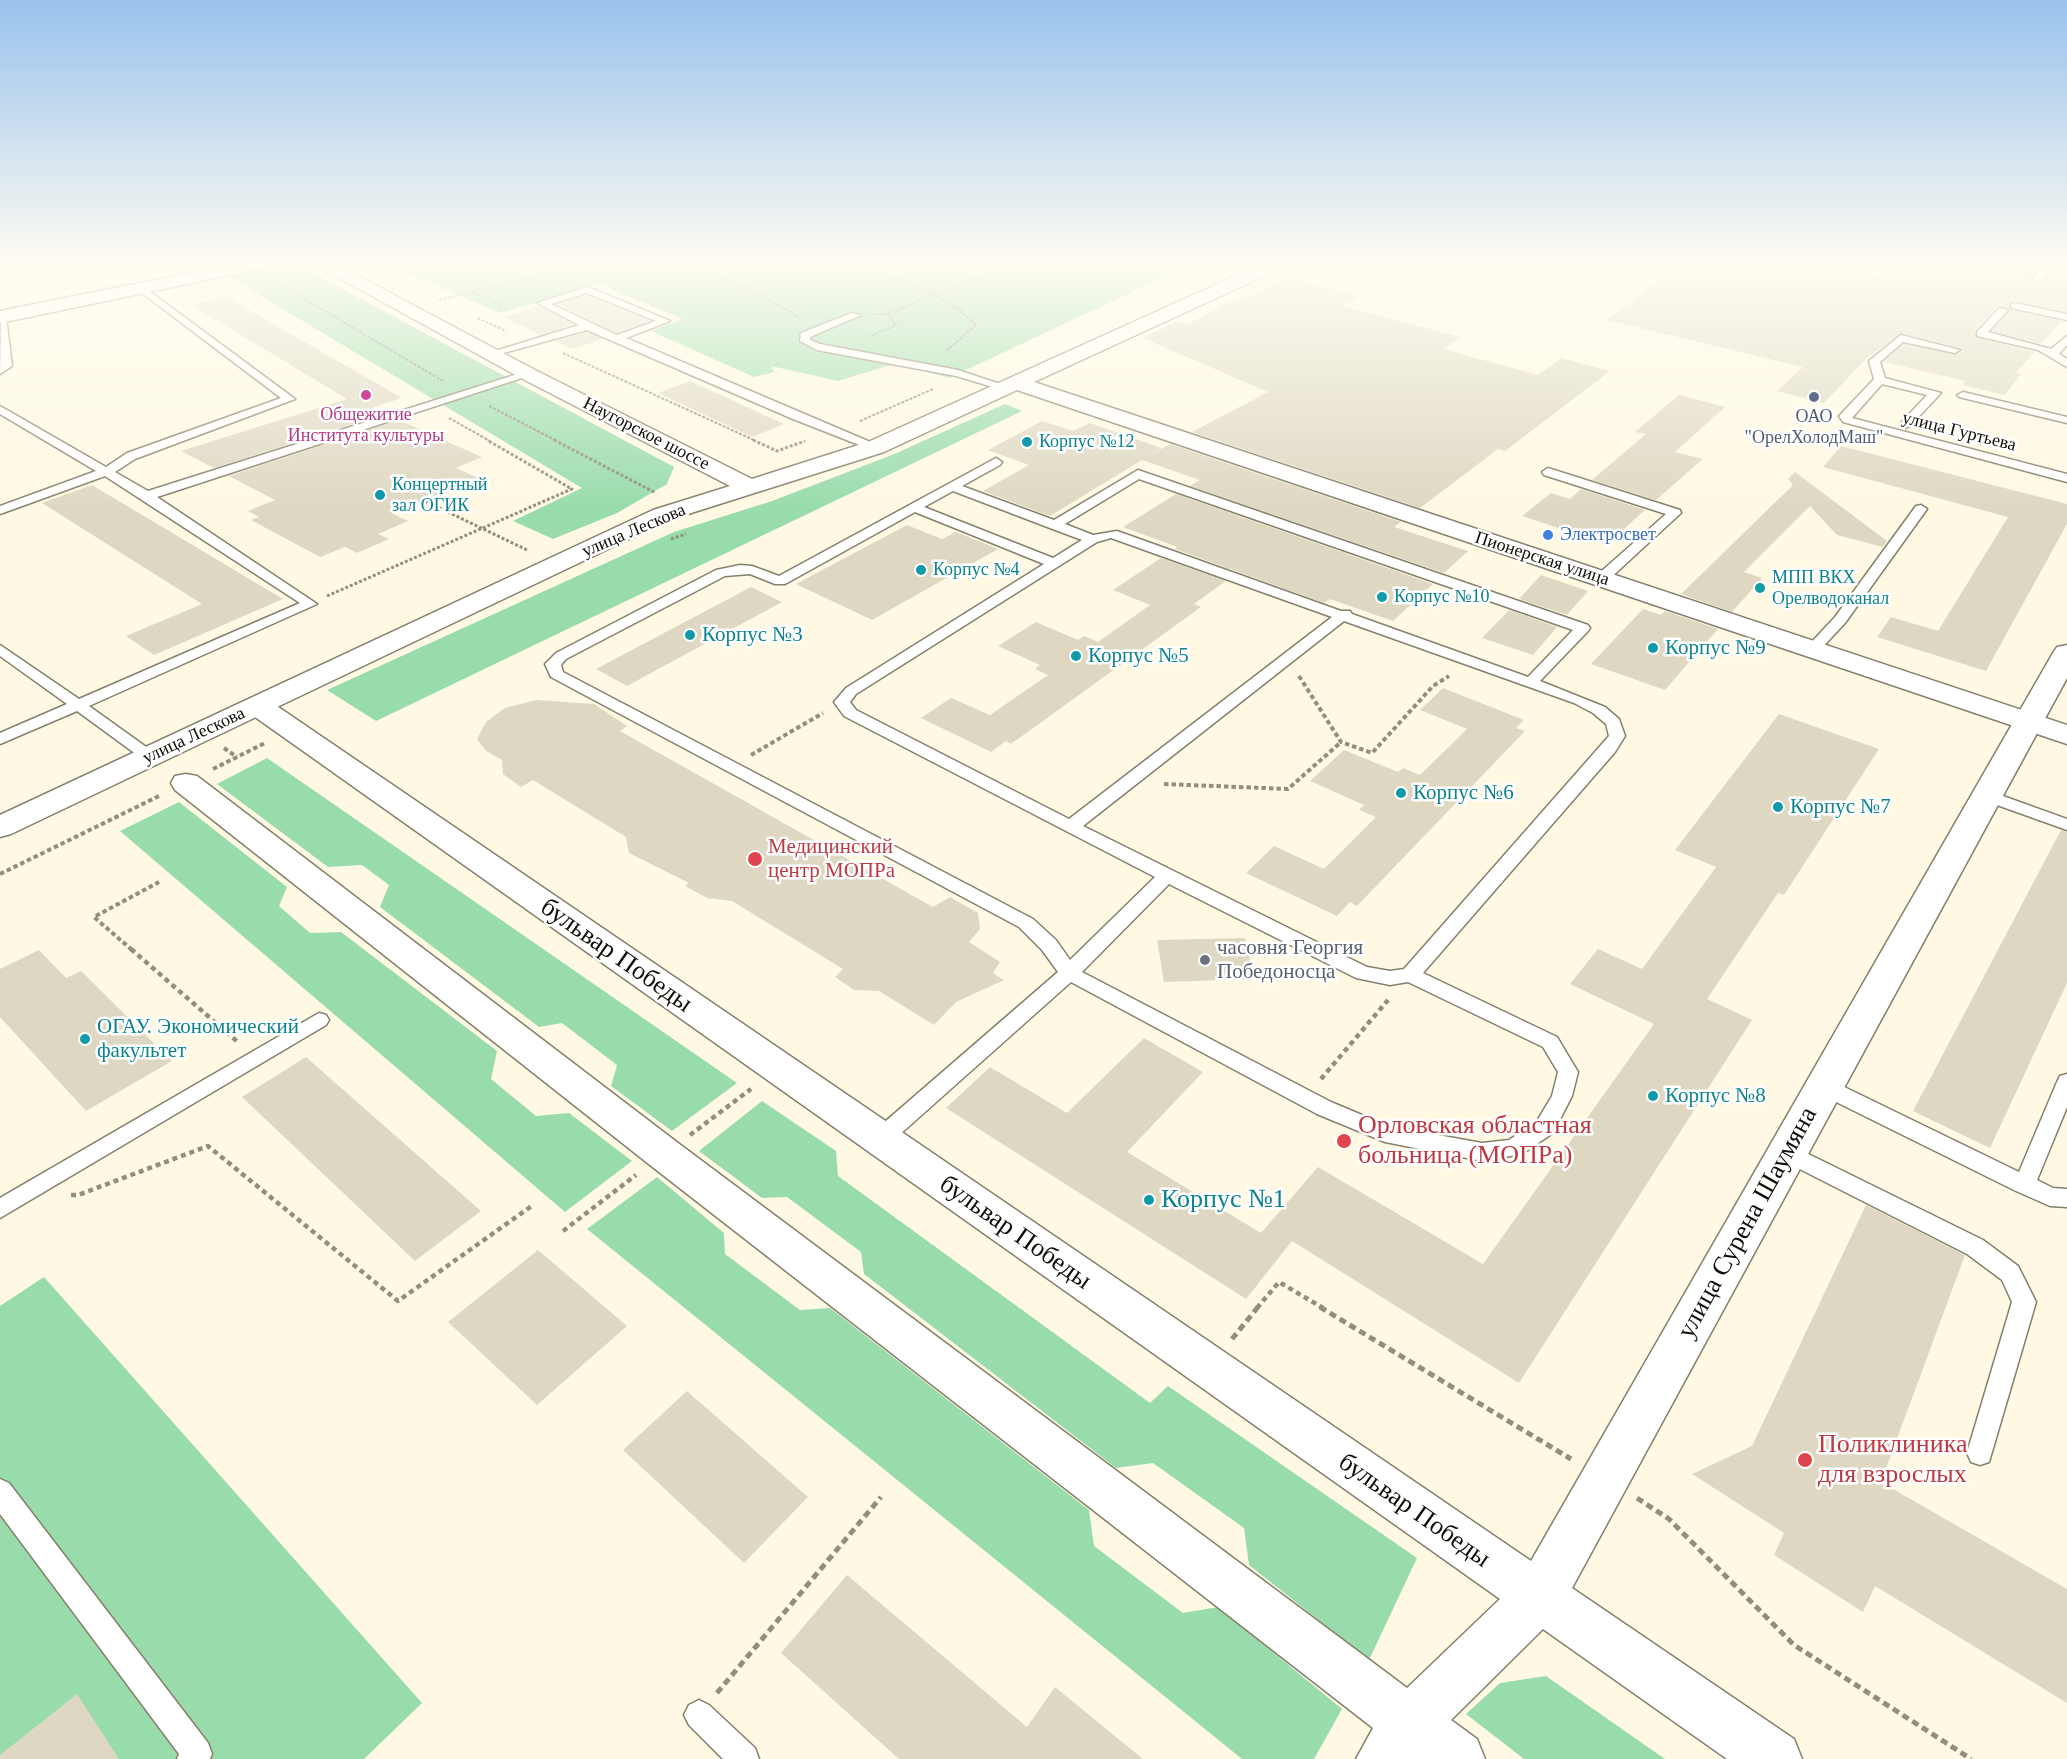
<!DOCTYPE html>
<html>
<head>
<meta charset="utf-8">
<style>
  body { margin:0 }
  canvas { display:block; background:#fff9e3 }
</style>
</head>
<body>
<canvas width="2067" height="1759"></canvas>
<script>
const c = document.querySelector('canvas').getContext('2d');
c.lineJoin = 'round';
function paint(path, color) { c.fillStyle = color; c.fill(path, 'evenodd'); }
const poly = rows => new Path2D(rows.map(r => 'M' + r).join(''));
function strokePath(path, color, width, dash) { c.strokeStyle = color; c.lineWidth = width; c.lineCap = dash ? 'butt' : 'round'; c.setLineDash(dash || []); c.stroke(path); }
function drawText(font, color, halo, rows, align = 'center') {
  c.font = font + ' Georgia,serif'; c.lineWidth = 5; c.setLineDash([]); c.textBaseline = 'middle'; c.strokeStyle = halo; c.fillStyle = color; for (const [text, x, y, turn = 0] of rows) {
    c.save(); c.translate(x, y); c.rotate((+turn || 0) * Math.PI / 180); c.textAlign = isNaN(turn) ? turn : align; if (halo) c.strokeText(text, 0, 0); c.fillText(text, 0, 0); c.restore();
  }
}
paint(poly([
  [204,262,292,262,674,467,667,484,617,513,553,539,513,521,582,488],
  [432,262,1243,262,1179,270,949,378,897,363,838,381,771,366,774,372,754,377,651,331,682,319,599,284,500,313,401,270],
  [1005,404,1022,411,376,721,327,690,674,532,772,501,892,455],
  [267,758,737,1083,672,1131,611,1086,617,1065,562,1023,539,1027,380,907,389,885,362,865,328,867,217,784],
  [179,802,287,887,279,906,310,933,341,932,497,1051,491,1079,536,1116,569,1113,632,1161,565,1212,120,831],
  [762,1101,836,1151,838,1176,1150,1403,1168,1386,1417,1558,1369,1660,1249,1565,1244,1528,1153,1463,1116,1468,864,1274,861,1252,787,1197,762,1198,699,1151],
  [657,1177,724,1233,725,1254,800,1310,830,1308,1089,1510,1094,1546,1183,1613,1218,1607,1342,1709,1314,1759,1242,1759,587,1229],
  [44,1277,422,1703,364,1759,0,1759,0,1306],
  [1546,1676,1665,1759,1524,1759,1466,1714,1500,1683]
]), '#99dcab');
paint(poly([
  [1683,262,1810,262,1892,279,1907,262,2037,262,2029,271,2035,272,2031,278,2033,282,2041,282,2048,275,2067,279,2067,312,2014,301,2009,303,2009,308,1997,306,1975,330,1976,338,2035,352,2016,372,2021,374,2005,395,1963,385,1966,381,1884,362,1904,344,1955,355,1962,351,1961,348,1902,333,1867,358,1824,403,1777,391,1803,367,1607,320],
  [1287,277,1359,296,1341,306,1461,337,1443,349,1538,375,1561,358,1610,371,1505,451,1498,449,1420,508,1192,432,1268,392,1143,338,1178,321,1188,324,1239,297,1246,299],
  [587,295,650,321,617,333,557,304],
  [225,296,402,398,371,408,384,414,214,468,181,451,347,399,191,305],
  [539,306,573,324,541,335,504,317],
  [2010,310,2011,310,2062,321,2041,344,1992,331],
  [587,332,603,339,572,349,555,341],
  [690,381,784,424,752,437,658,393],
  [1679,395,1725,407,1675,452,1703,459,1656,500,1592,480,1646,434,1635,432],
  [399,420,482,457,456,468,478,478,393,514,408,521,378,534,389,539,357,553,345,547,320,557,251,520,259,517,248,511,275,500,229,476],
  [1042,421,1073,431,1090,423,1161,448,1146,457,1170,444,1401,522,1394,527,1468,551,1444,573,1190,486,1200,480,1142,460,1050,516,983,491,1029,465,988,450],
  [1841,446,2067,504,2067,524,1986,671,1877,637,1891,617,1938,631,2008,517,1823,467],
  [1795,472,1887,541,1883,547,1837,535,1810,506,1744,572,1762,578,1732,612,1681,594,1793,485,1788,479],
  [92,485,283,599,154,655,126,636,202,604,42,503],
  [1581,489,1645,510,1607,544,1522,516,1551,493,1570,499],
  [1176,494,1433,584,1393,621,1330,599,1324,603,1175,549,1177,547,1123,527],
  [907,525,942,539,956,532,998,549,872,620,796,584],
  [1161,558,1226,581,1194,604,1201,607,1011,744,1006,741,991,752,921,718,951,698,990,715,1048,675,1035,669,1040,665,998,646,1036,622,1078,640,1084,636,1098,642,1150,605,1113,590],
  [1541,575,1588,591,1567,615,1519,599],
  [751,587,782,602,627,686,596,669],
  [1643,609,1661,615,1665,611,1718,629,1665,690,1591,664],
  [1509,610,1557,627,1533,655,1482,638],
  [1443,688,1524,720,1516,728,1525,731,1357,906,1350,902,1337,916,1246,873,1274,846,1324,869,1376,817,1359,810,1364,805,1310,781,1344,750,1398,772,1403,768,1420,775,1467,729,1420,710],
  [536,700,594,704,627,726,620,731,933,907,950,897,978,913,980,929,969,942,1000,962,993,973,1004,980,956,1002,934,1025,879,991,854,990,835,977,843,969,732,901,707,898,685,886,689,883,629,853,626,837,533,780,521,787,503,774,502,760,486,751,477,739,486,722,505,708],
  [1779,714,1879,749,1784,895,1778,893,1707,999,1752,1020,1519,1383,1292,1241,1246,1299,946,1108,990,1067,1067,1113,1144,1038,1203,1072,1127,1152,1261,1233,1318,1167,1483,1264,1654,1024,1570,984,1598,949,1642,969,1716,867,1675,850],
  [2061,830,2067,832,2067,983,1990,1148,1913,1111],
  [1245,938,1254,979,1164,982,1157,940],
  [39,950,66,978,81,971,172,1061,86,1111,0,1017,0,969],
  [306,1057,481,1211,415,1261,242,1097],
  [1866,1205,1965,1255,1881,1482,2067,1589,2067,1703,1875,1586,1863,1612,1774,1555,1784,1533,1692,1474,1752,1446],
  [538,1250,627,1326,537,1405,448,1322],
  [687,1391,808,1497,744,1563,623,1450],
  [847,1575,1027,1727,1055,1687,1143,1759,899,1759,781,1653],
  [77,1694,119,1759,0,1759,0,1755]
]), '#ded8c3');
const lane = poly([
  [2046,262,2056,262,2041,280,2035,280,2033,278,2046,262],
  [141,285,295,399,135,459,115,472,148,491,524,372,534,374,157,497,317,604,89,706,156,754,158,757,156,760,144,760,77,711,0,744,0,733,67,704,0,656,0,645,79,699,300,603,105,476,0,514,0,506,96,471,0,414,0,406,106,467,127,453,281,398,138,290,138,286,141,285],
  [588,287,670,321,626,338,882,447,872,450,793,419,587,330,489,357,489,353,579,325,537,303,588,287],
  [587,293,656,321,617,335,551,304,587,293],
  [2015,303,2067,314,2067,320,2011,308,2011,304,2015,303],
  [1999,308,2008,310,1988,332,2051,349,2067,336,2067,345,2059,354,2067,359,2067,367,2038,350,1977,336,1977,332,1999,308],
  [1,313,6,316,12,366,0,374,1,313],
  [852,313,861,315,810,337,810,340,820,344,958,370,1012,388,1006,391,956,376,817,350,800,341,801,333,852,313],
  [1901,335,1960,350,1955,353,1903,342,1880,362,1885,378,1941,393,1910,426,1906,428,1900,424,1927,395,1882,384,1852,418,2067,474,2067,482,1843,422,1839,416,1841,414,1874,379,1869,361,1901,335],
  [1963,392,2067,417,2067,423,1959,397,1957,395,1963,392],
  [996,458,1002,462,1000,465,962,486,1054,520,1138,470,1588,625,1590,628,1588,631,1540,681,1605,707,1619,719,1625,736,1615,752,1423,973,1557,1037,1578,1072,1572,1096,1553,1133,1522,1154,1482,1161,1385,1142,1317,1114,1071,982,888,1145,880,1147,872,1145,869,1139,872,1133,1058,972,1042,950,1019,927,551,677,545,664,556,653,716,570,740,565,752,566,779,576,996,458],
  [1139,479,1573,630,1528,677,1352,614,1350,611,1341,611,1117,531,1093,535,1065,524,1139,479],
  [953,491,1050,528,1082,540,1053,558,924,507,953,491],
  [915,512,1044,564,846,688,834,702,844,716,1155,877,1070,960,1056,940,1033,919,563,672,561,665,566,659,725,576,750,574,775,584,785,584,915,512],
  [1111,538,1332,617,1069,819,856,710,850,702,856,694,1097,542,1111,538],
  [1344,621,1574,703,1593,713,1606,724,1609,736,1404,969,1390,971,1367,967,1083,826,1344,621],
  [1169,884,1356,978,1390,985,1408,982,1543,1047,1558,1072,1552,1096,1537,1121,1509,1140,1482,1143,1388,1126,1331,1102,1082,972,1169,884],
  [1548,468,1680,510,1681,513,1606,582,1596,582,1596,576,1666,514,1544,475,1542,472,1548,468],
  [1921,505,1927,509,1845,623,1818,652,1808,652,1806,649,1808,646,1835,617,1916,506,1921,505],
  [1989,791,2067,819,2067,830,1983,800,1981,796,1989,791],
  [319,1013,326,1015,329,1020,326,1025,0,1218,0,1198,319,1013],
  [2067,1074,2067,1107,2037,1180,2053,1188,2067,1189,2067,1207,2050,1206,2016,1191,1818,1093,1815,1087,1818,1081,1825,1079,1832,1081,2019,1172,2057,1082,2060,1076,2067,1074],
  [1788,1144,1983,1240,2018,1266,2036,1302,1989,1462,1980,1465,1971,1462,1967,1453,2012,1302,2002,1280,1967,1254,1780,1159,1777,1153,1780,1147,1788,1144],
  [0,1479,9,1483,208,1743,212,1754,210,1759,177,1759,179,1754,0,1514,0,1479],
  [699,1700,709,1705,755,1748,759,1759,723,1759,689,1725,684,1715,689,1705,699,1700]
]);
const street = poly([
  [243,262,278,262,269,267,0,323,0,311,243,262],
  [2067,645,2067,678,1572,1588,1794,1739,1802,1759,1727,1759,1543,1629,1451,1720,1477,1739,1485,1759,1356,1759,1373,1728,650,1165,175,790,171,783,175,776,186,774,197,776,678,1143,1407,1688,1500,1599,248,712,244,706,248,700,258,697,268,700,1531,1561,2053,653,2057,647,2067,645]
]);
const secondary = poly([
  [310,262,332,262,535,370,752,479,868,442,1266,262,1289,262,1286,266,1034,382,2067,725,2067,744,1017,390,884,452,669,520,11,834,0,837,0,815,653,510,730,486,521,378,310,262]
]);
strokePath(lane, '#85806d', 3);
strokePath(street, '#85806d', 3);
strokePath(secondary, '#85806d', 3);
strokePath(poly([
  [383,262,397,269,404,281],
  [682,262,693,264,757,293,798,317],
  [844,262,892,277,934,295,958,309,976,325,946,351],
  [699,266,714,262],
  [397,269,425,262],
  [274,281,443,381],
  [439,300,472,292],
  [501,305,472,292,595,262],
  [888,314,1015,262],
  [477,318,506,331],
  [871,336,896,325,888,314,874,314],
  [563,353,756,441],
  [489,406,557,441],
  [449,418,490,441],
  [860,421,933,389]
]), '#928e7f', 2, [3, 1.5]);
strokePath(poly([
  [554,440,656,493],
  [753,440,777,451,805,441],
  [425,501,527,550],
  [671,539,686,534],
  [327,596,572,489,487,440]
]), '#928e7f', 3, [3, 2]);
strokePath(poly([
  [1299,676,1341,742,1372,753,1433,686,1449,676],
  [224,748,237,757],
  [751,755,823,713],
  [213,769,265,743],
  [1164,784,1288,789,1341,742],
  [0,874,161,795],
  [132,950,94,917,159,882]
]), '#928e7f', 4, [4.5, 3]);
strokePath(poly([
  [131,949,239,1043],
  [1321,1079,1388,1000],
  [690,1135,751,1089],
  [71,1195,78,1195,208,1146,398,1301,533,1205],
  [563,1231,636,1175],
  [1257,1308,1279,1282,1323,1308]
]), '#928e7f', 4.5, [5, 4]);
strokePath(poly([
  [1320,1307,1571,1459],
  [1232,1339,1258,1307],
  [1637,1498,1669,1519,1794,1645,1971,1759],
  [717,1693,881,1497]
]), '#928e7f', 5, [7, 4.5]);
paint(lane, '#fff');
paint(street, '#fff');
paint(secondary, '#fff');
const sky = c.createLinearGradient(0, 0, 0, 508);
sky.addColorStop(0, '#99c2ed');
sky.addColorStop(0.52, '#fffcf2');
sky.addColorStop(1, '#fffcf200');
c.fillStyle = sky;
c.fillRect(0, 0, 2067, 508);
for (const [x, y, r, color] of [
  [366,395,6,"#d1479c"],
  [1814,397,6,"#5c6f8a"],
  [1027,442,6,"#0f9aa8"],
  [380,495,6,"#0f9aa8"],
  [1548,535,6,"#3f7fe0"],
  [921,570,6,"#0f9aa8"],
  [1760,588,6,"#0f9aa8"],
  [1382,597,6,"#0f9aa8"],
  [690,635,6,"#0f9aa8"],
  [1653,648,6,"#0f9aa8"],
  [1076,656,6,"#0f9aa8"],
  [1401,793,6,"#0f9aa8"],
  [1778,807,6,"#0f9aa8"],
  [755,859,8,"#e0444e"],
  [1205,960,6,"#6b7280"],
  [85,1039,6,"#0f9aa8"],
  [1653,1096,6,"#0f9aa8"],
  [1344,1141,8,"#e0444e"],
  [1149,1200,6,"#0f9aa8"],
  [1805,1460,8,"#e0444e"]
]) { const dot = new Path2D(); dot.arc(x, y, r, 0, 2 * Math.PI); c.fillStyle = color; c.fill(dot); strokePath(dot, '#fff', 2); }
drawText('18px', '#b23c85', '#fff', [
  ["Общежитие",366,415],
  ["Института культуры",366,436]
]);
drawText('18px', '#4e5e75', '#fff', [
  ["ОАО",1814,417],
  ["\"ОрелХолодМаш\"",1814,438]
]);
drawText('18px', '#100e07', '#fff', [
  ["улица Гуртьева",1959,432,14],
  ["Наугорское шоссе",646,434,27],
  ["улица Лескова",634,531,-23],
  ["Пионерская улица",1542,559,18],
  ["улица Лескова",194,736,-25]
]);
drawText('18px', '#0d838f', '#fff', [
  ["Корпус №12",1039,442],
  ["Концертный",392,485],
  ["зал ОГИК",392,506],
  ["Корпус №4",933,570],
  ["МПП ВКХ",1772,578],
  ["Орелводоканал",1772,599],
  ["Корпус №10",1394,597]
], 'left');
drawText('18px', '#366cbe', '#fff', [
  ["Электросвет",1560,535]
], 'left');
drawText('21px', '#0d838f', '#fff', [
  ["Корпус №3",702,635],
  ["Корпус №9",1665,648],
  ["Корпус №5",1088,656],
  ["Корпус №6",1413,793],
  ["Корпус №7",1790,807],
  ["ОГАУ. Экономический",97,1027],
  ["факультет",97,1051],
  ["Корпус №8",1665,1096]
], 'left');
drawText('21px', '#be3a42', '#fff', [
  ["Медицинский",768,847],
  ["центр МОПРа",768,871]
], 'left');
drawText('21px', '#5b616d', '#fff', [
  ["часовня Георгия",1217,948],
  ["Победоносца",1217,972]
], 'left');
drawText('26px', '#100e07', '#fff', [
  ["бульвар Победы",616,956,35],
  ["улица Сурена Шаумяна",1748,1223,-61],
  ["бульвар Победы",1015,1233,35],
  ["бульвар Победы",1414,1511,35]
]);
drawText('26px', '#be3a42', '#fff', [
  ["Орловская областная",1358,1126],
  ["больница (МОПРа)",1358,1156],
  ["Поликлиника",1818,1445],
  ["для взрослых",1818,1475]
], 'left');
drawText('26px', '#0d838f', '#fff', [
  ["Корпус №1",1161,1200]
], 'left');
</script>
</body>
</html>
